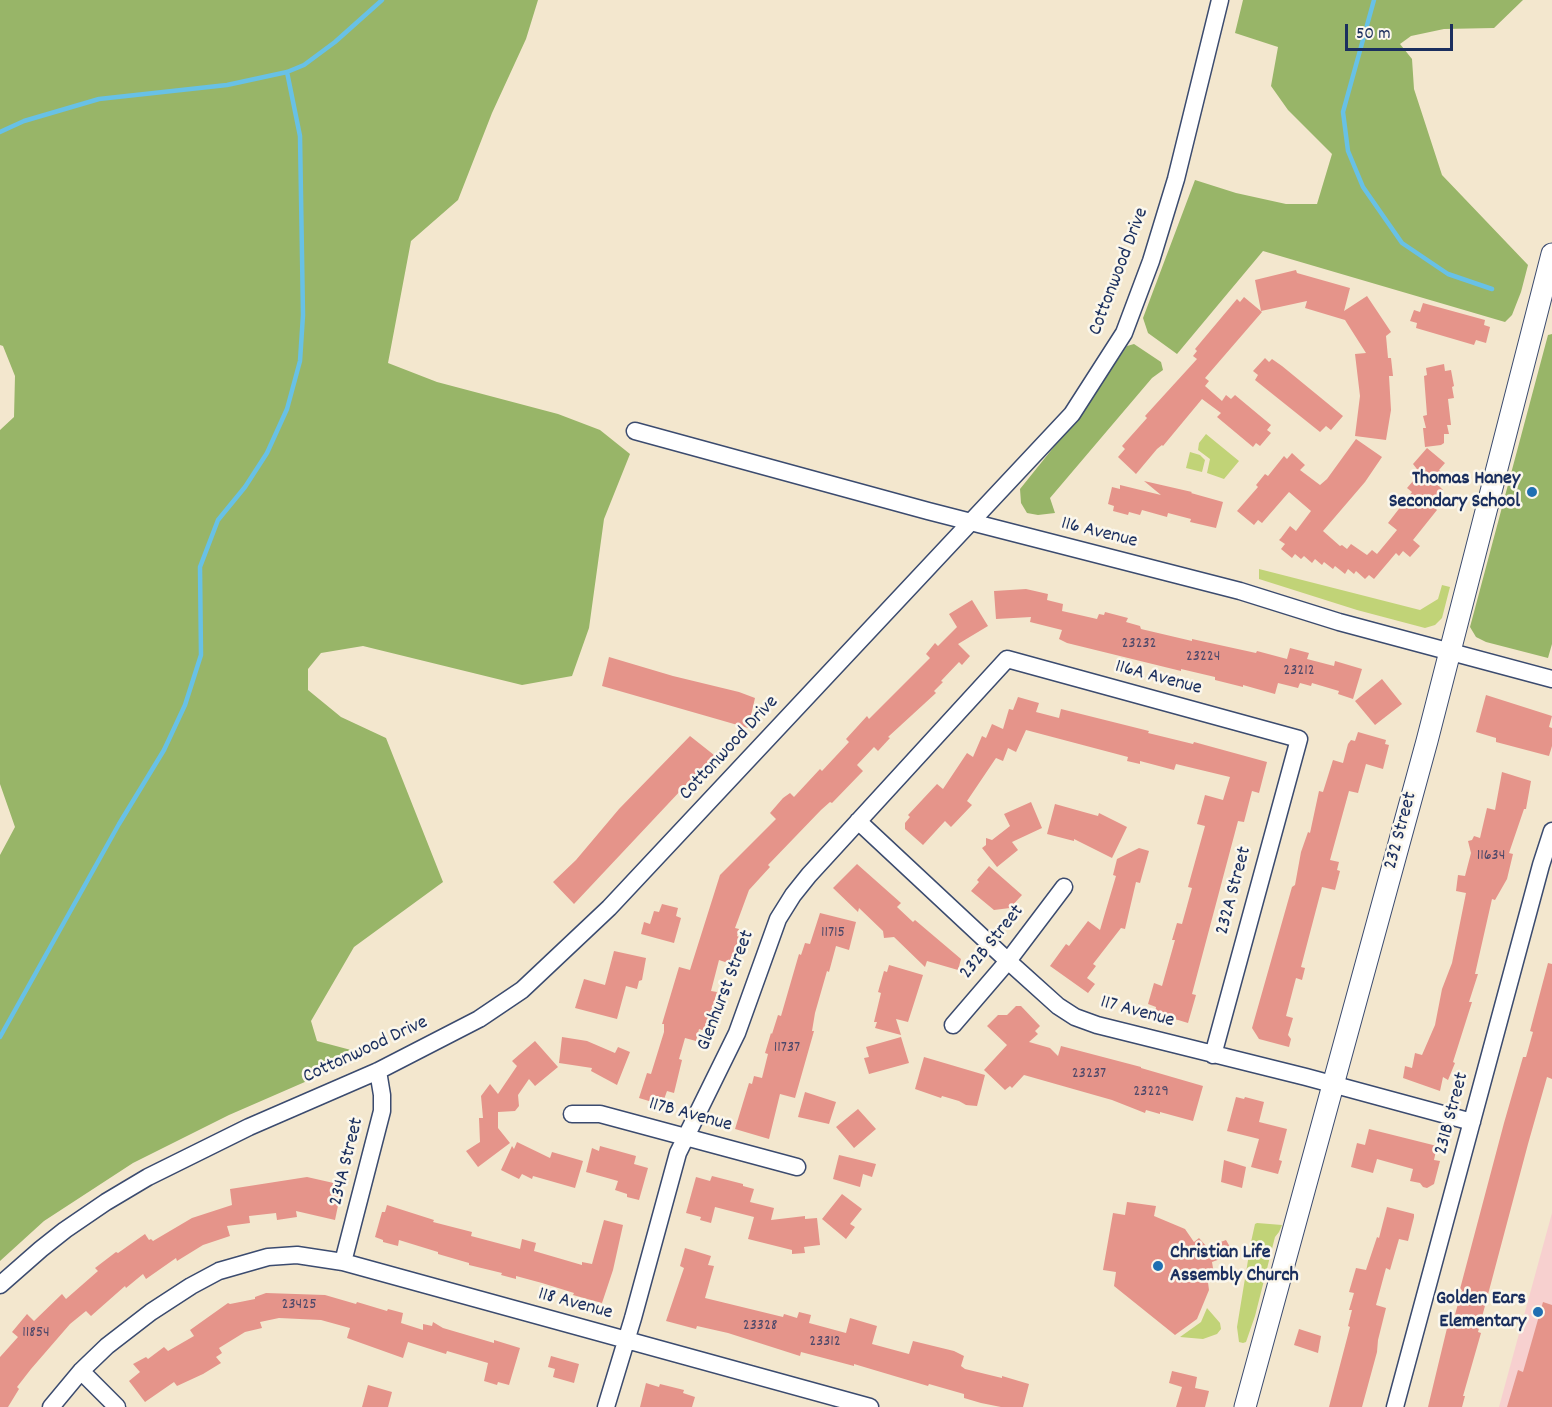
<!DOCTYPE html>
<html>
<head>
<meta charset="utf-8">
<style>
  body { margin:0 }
  #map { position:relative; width:1552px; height:1407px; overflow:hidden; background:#f3e7ce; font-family:Dekko,sans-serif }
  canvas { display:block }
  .scale { position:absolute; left:1345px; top:24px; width:108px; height:27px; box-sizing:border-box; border:3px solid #1b2f5e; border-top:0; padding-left:8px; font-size:18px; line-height:21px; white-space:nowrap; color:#1b2f5e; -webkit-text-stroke:4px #fbf7ec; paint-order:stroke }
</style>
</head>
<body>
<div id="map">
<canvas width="1552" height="1407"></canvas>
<div class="scale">50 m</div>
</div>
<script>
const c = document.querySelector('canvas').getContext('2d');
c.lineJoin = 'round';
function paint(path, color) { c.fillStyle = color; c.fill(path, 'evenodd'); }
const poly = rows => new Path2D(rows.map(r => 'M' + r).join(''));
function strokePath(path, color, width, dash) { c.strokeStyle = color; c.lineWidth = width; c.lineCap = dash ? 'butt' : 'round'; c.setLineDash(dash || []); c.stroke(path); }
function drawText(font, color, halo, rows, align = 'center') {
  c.font = font + ' Dekko,sans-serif'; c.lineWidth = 5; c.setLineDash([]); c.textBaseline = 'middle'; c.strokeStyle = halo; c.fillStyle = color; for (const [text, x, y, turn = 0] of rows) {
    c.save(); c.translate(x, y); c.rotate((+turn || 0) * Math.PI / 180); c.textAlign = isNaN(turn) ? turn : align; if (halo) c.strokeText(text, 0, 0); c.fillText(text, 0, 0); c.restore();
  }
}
paint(poly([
  [1552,1213,1552,1407,1499,1407]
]), '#f7d0cf');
paint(poly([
  [1206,434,1239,461,1224,479,1207,473,1210,459,1198,450,1199,443],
  [1190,452,1200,455,1205,460,1202,472,1186,468],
  [1259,569,1420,610,1438,599,1442,585,1450,587,1442,618,1435,625,1425,628,1357,610,1259,579],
  [1257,1223,1282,1225,1279,1232,1275,1237,1255,1316,1246,1342,1243,1343,1239,1342,1237,1327,1251,1242,1255,1224],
  [1207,1308,1220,1323,1221,1329,1217,1334,1203,1339,1180,1337,1201,1322]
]), '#c1d377');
paint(poly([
  [0,0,538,0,526,39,492,113,458,200,411,241,388,363,437,382,558,414,600,430,630,454,604,519,589,628,572,676,522,685,363,646,321,653,308,669,308,690,341,717,386,738,443,882,354,947,311,1021,317,1041,366,1054,314,1078,229,1115,133,1163,44,1221,0,1261,0,855,15,827,0,784,0,430,14,417,15,376,3,346,0,345],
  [1243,0,1523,0,1494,28,1444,29,1411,36,1400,44,1412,59,1414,89,1442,175,1528,265,1521,292,1512,315,1505,322,1263,251,1177,354,1148,333,1143,318,1195,180,1236,193,1286,204,1317,204,1332,154,1288,110,1271,86,1278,47,1235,33],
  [1552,334,1552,644,1548,658,1486,642,1476,637,1470,627,1548,335],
  [1134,344,1161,362,1163,370,1152,378,1050,498,1055,513,1038,515,1027,513,1021,503,1020,489,1082,412,1127,346]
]), '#98b568');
strokePath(poly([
  [1374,0,1343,112,1348,151,1363,187,1402,243,1448,274,1492,289],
  [0,132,24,121,99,99,227,85,287,72,304,65,335,42,382,0],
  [0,1037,119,824,164,750,185,705,201,655,200,567,218,520,245,487,267,453,287,409,300,361,303,315,300,136,287,72]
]), '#68c1e6', 4.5);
paint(poly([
  [1296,270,1297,273,1350,288,1344,311,1367,296,1391,332,1386,336,1388,358,1391,358,1393,376,1389,376,1391,410,1386,440,1355,436,1360,396,1355,354,1366,353,1345,320,1305,308,1307,301,1261,311,1255,280],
  [1244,297,1262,312,1205,378,1209,381,1205,386,1222,401,1226,395,1231,399,1235,395,1271,425,1267,430,1271,433,1260,446,1256,443,1253,447,1217,417,1221,413,1202,399,1163,446,1162,445,1157,449,1136,474,1118,457,1125,449,1122,446,1147,418,1145,416,1197,359,1193,356,1197,351,1195,349,1237,299,1240,302],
  [1423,303,1485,320,1484,325,1490,327,1486,343,1476,340,1474,345,1416,328,1417,323,1410,321,1414,310,1420,312],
  [1265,358,1269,362,1272,359,1282,366,1343,416,1331,430,1326,426,1320,432,1255,380,1258,375,1253,371],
  [1444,364,1445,371,1451,370,1454,386,1452,387,1454,398,1448,399,1451,425,1447,425,1449,434,1444,434,1444,443,1441,445,1425,447,1423,428,1426,428,1423,416,1427,415,1424,376,1427,375,1426,368],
  [1356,439,1382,457,1365,482,1323,531,1340,546,1342,545,1347,549,1351,544,1367,555,1372,550,1377,554,1397,530,1388,523,1412,492,1407,488,1420,473,1413,464,1427,448,1445,463,1439,470,1446,476,1438,485,1443,490,1432,505,1437,510,1413,540,1420,546,1410,557,1403,551,1399,556,1396,553,1374,579,1369,575,1365,579,1356,571,1354,574,1348,569,1345,574,1335,566,1333,569,1324,562,1322,565,1315,559,1312,563,1304,556,1301,559,1295,554,1292,558,1281,549,1285,544,1279,540,1281,538,1290,526,1296,531,1311,511,1289,492,1262,523,1258,520,1254,525,1237,511,1258,487,1256,485,1265,474,1268,476,1284,456,1287,459,1292,453,1305,465,1300,470,1320,485,1327,479],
  [1144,481,1192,492,1191,493,1223,502,1216,528,1190,522,1191,519,1168,513,1167,517,1142,510,1140,515,1129,512,1128,515,1113,511,1114,506,1108,504,1112,487,1120,489,1120,485,1161,495],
  [1026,589,1048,594,1047,600,1063,604,1062,611,1097,619,1099,614,1104,615,1105,612,1128,618,1126,622,1140,626,1141,629,1192,641,1192,639,1256,653,1257,651,1287,659,1290,648,1309,653,1307,659,1334,666,1335,661,1362,669,1353,699,1338,694,1339,691,1312,683,1311,686,1300,683,1298,688,1278,683,1275,694,1243,685,1243,687,1215,680,1215,677,1181,669,1181,671,1067,643,1059,639,1062,630,1030,622,1031,617,996,619,994,591],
  [972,600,988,626,958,644,970,656,962,665,959,662,941,681,943,682,934,691,936,693,888,737,890,738,878,751,874,747,857,765,863,771,832,803,830,802,821,810,768,865,770,867,749,890,735,928,739,929,737,936,739,937,731,964,719,960,711,991,717,992,705,1031,699,1029,696,1041,685,1038,679,1059,682,1060,674,1093,667,1091,662,1105,639,1098,647,1073,651,1074,664,1032,664,1024,662,1024,679,967,690,970,720,875,776,819,770,813,783,798,790,793,794,797,820,769,822,771,849,742,846,739,867,716,869,719,930,658,926,654,935,643,938,646,957,627,949,614],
  [609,657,673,676,739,692,755,698,748,728,602,686],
  [1382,679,1402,704,1375,725,1355,701],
  [1486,695,1552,716,1549,727,1552,728,1552,746,1549,756,1496,742,1496,738,1476,732],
  [1018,697,1039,703,1036,712,1059,718,1061,709,1149,731,1148,733,1193,744,1194,742,1267,762,1259,793,1252,791,1244,822,1238,821,1192,994,1196,995,1188,1023,1155,1013,1156,1007,1148,1004,1154,983,1162,986,1175,940,1172,940,1177,923,1182,924,1192,888,1188,887,1205,826,1197,824,1205,795,1223,800,1230,777,1176,764,1174,770,1140,761,1140,764,1127,761,1128,757,1026,730,1016,752,1008,748,1003,761,996,758,967,801,972,805,951,827,945,821,923,845,905,829,905,823,910,817,908,815,937,784,943,789,967,753,973,757,982,736,986,738,992,724,1003,729,1009,709,1013,710],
  [1358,732,1386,740,1385,744,1389,745,1383,769,1366,764,1358,793,1349,791,1330,860,1339,862,1337,870,1340,871,1335,890,1322,887,1301,967,1305,968,1302,980,1296,978,1286,1016,1293,1018,1288,1035,1291,1039,1289,1047,1259,1039,1252,1028,1292,887,1295,885,1301,852,1308,832,1310,833,1319,791,1323,792,1333,760,1343,763,1348,744,1351,740,1355,741],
  [690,736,714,755,574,904,553,882,576,860,619,809],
  [1502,772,1531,781,1526,809,1524,809,1509,853,1513,854,1507,879,1495,900,1492,899,1475,974,1478,974,1469,1002,1472,1002,1453,1062,1455,1063,1448,1080,1443,1077,1440,1091,1403,1078,1405,1066,1412,1068,1415,1053,1422,1055,1435,1025,1442,989,1452,963,1466,893,1456,891,1458,875,1465,876,1471,853,1468,841,1472,840,1474,836,1480,838,1487,808,1495,810],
  [1031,802,1042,828,1012,842,1018,850,997,867,982,848,986,845,986,838,992,840,1010,826,1004,814],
  [1055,804,1098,816,1099,813,1127,827,1112,858,1074,839,1074,841,1047,834],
  [1139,848,1149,851,1140,883,1136,882,1125,929,1121,928,1093,964,1096,966,1087,978,1095,984,1088,993,1050,966,1066,944,1069,946,1088,921,1100,930,1116,876,1113,875,1117,859],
  [857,864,901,903,897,907,913,922,915,920,961,959,958,970,927,961,925,967,894,937,884,938,883,931,859,908,858,912,833,888],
  [989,866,1022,895,1010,908,994,910,971,891,979,882,977,880],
  [662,904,678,908,676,916,681,918,674,943,641,934,644,922,650,924,654,911,659,912],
  [820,913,856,922,849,950,836,946,829,972,827,971,815,1013,812,1031,814,1031,795,1098,780,1094,769,1139,735,1129,749,1083,752,1084,754,1076,762,1078,768,1054,765,1053,771,1033,772,1034,778,1015,781,1016,799,954,801,955,805,943,810,944],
  [614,951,646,958,642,980,639,981,637,989,626,986,617,1019,575,1008,584,979,605,985],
  [1548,963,1552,964,1552,1079,1547,1077,1528,1144,1478,1332,1481,1333,1463,1396,1465,1396,1462,1407,1428,1407,1448,1324,1452,1325,1462,1290,1460,1289,1504,1123,1523,1057,1526,1057,1533,1032,1530,1031],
  [889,965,923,975,908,1022,896,1019,901,1035,875,1028,877,1022,874,1022,881,993,878,992,884,971,887,972],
  [1016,1006,1021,1006,1040,1026,1035,1031,1038,1034,1029,1042,1050,1048,1058,1056,1061,1046,1141,1067,1141,1068,1203,1086,1193,1121,1160,1112,1160,1114,1146,1110,1145,1113,1112,1100,1024,1075,1012,1088,1010,1086,1005,1090,984,1070,1007,1045,987,1026,998,1015,1007,1015],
  [562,1037,587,1041,615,1053,618,1047,630,1052,617,1085,591,1071,592,1068,559,1063],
  [901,1037,909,1063,869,1074,864,1058,869,1057,866,1047],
  [535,1041,558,1067,535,1086,529,1079,518,1095,519,1106,515,1111,498,1112,498,1128,510,1143,478,1167,466,1151,480,1142,479,1118,483,1118,481,1096,490,1084,498,1094,517,1066,512,1061],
  [924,1057,985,1075,977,1106,966,1105,959,1101,942,1096,941,1098,915,1089],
  [805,1092,836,1102,829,1124,798,1117],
  [1236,1097,1244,1099,1245,1097,1264,1102,1259,1122,1287,1129,1279,1160,1282,1161,1278,1174,1251,1167,1259,1139,1227,1131],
  [858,1109,876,1129,854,1148,836,1127],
  [1369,1129,1437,1146,1434,1160,1440,1161,1434,1184,1427,1188,1423,1187,1420,1183,1410,1181,1413,1169,1377,1159,1373,1173,1351,1167,1357,1143,1365,1145],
  [517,1142,550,1158,552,1152,583,1161,575,1188,533,1176,532,1179,522,1174,519,1179,501,1170,512,1146,514,1149],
  [600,1146,636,1156,634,1164,648,1168,639,1200,627,1197,627,1194,615,1190,618,1181,586,1172,592,1148,599,1151],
  [839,1155,876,1164,872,1177,863,1174,860,1187,833,1179],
  [1224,1160,1246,1167,1242,1188,1221,1182],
  [712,1176,743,1184,743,1186,754,1189,750,1202,774,1208,771,1220,805,1216,805,1219,817,1218,820,1245,804,1247,805,1253,792,1254,792,1250,748,1239,754,1217,715,1207,711,1223,700,1220,701,1217,686,1213,696,1177,710,1181],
  [307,1177,338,1184,336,1195,340,1196,335,1220,296,1211,297,1217,277,1220,276,1213,249,1216,250,1223,227,1226,230,1236,203,1245,177,1261,176,1258,146,1279,143,1274,126,1288,125,1286,91,1316,86,1311,70,1324,31,1369,17,1387,19,1389,8,1407,0,1407,0,1357,18,1337,12,1332,27,1314,34,1321,62,1294,66,1299,98,1271,95,1268,116,1252,118,1253,145,1234,149,1240,151,1239,153,1241,192,1218,232,1205,230,1189],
  [842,1194,862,1209,850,1224,855,1227,846,1239,822,1219],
  [1127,1202,1156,1206,1154,1216,1185,1229,1194,1242,1199,1238,1207,1247,1226,1240,1230,1247,1231,1255,1212,1262,1214,1274,1207,1275,1209,1290,1197,1319,1175,1335,1114,1286,1116,1272,1103,1270,1113,1213,1125,1215],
  [387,1205,434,1220,433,1222,472,1232,471,1236,520,1249,522,1239,536,1243,534,1251,582,1265,582,1262,592,1264,604,1220,623,1225,613,1270,602,1303,573,1295,574,1293,542,1283,516,1276,516,1279,501,1275,502,1273,469,1265,469,1263,438,1254,438,1252,399,1240,398,1246,383,1242,383,1240,375,1237,382,1212,385,1212],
  [1387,1207,1414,1214,1414,1217,1408,1241,1399,1239,1390,1270,1386,1268,1376,1305,1386,1308,1378,1340,1377,1352,1362,1407,1329,1407,1350,1327,1348,1326,1352,1310,1349,1310,1354,1293,1349,1292,1356,1268,1366,1270,1377,1237,1379,1238],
  [685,1248,711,1256,708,1265,714,1266,705,1298,783,1317,784,1314,797,1318,799,1312,811,1315,809,1323,846,1333,850,1318,877,1326,872,1344,909,1354,913,1341,954,1351,964,1356,961,1366,965,1369,1002,1378,1002,1376,1029,1384,1023,1407,1001,1407,981,1403,964,1398,964,1394,929,1384,928,1386,854,1364,854,1366,801,1352,800,1356,728,1333,697,1326,696,1329,666,1321,684,1268,680,1266],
  [266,1293,325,1295,356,1304,357,1302,387,1311,388,1309,403,1313,401,1323,423,1330,423,1324,432,1326,433,1322,443,1328,494,1343,494,1340,520,1348,509,1385,498,1382,497,1385,484,1381,488,1363,447,1351,446,1354,408,1342,403,1358,347,1338,350,1328,321,1320,279,1318,260,1322,262,1328,245,1332,219,1348,222,1353,216,1357,221,1363,203,1374,177,1386,174,1382,145,1402,129,1381,140,1372,133,1364,146,1357,148,1359,164,1347,168,1351,194,1336,190,1330,228,1303,230,1304,255,1299,255,1297],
  [1543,1302,1552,1305,1552,1407,1507,1407,1518,1370,1523,1372],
  [1299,1329,1321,1336,1318,1353,1294,1345],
  [551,1356,579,1364,574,1383,553,1377,555,1369,548,1367],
  [1172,1371,1197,1377,1195,1388,1209,1391,1205,1407,1176,1407,1182,1387,1169,1383],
  [646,1383,659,1387,660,1384,684,1390,683,1393,695,1397,692,1407,640,1407],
  [368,1385,392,1392,388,1407,362,1407]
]), '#e5948a');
const minor = poly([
  [635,431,928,511,1240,591,1339,622,1552,679],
  [858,821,1008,961,1058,1006,1075,1017,1097,1025,1306,1077,1472,1122],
  [953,1025,1008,961,1064,887],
  [572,1114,600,1114,797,1167],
  [343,1262,382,1111,382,1095,378,1071],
  [0,1285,41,1249,65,1230,106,1202,148,1177,249,1127,378,1071,479,1019,522,990,609,908,1072,414,1124,333,1151,261,1176,179,1220,0],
  [81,1371,117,1407],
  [51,1407,81,1371,107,1346,151,1312,191,1286,219,1271,268,1257,297,1255,343,1262,870,1407],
  [606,1407,633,1318,678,1153,737,1033,778,919,793,895,809,875,1007,659,1299,739,1213,1055],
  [1395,1407,1541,865,1552,831]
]);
const major = poly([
  [1245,1407,1427,741,1552,254]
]);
strokePath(minor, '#3b4b6f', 19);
strokePath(major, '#3b4b6f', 23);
strokePath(minor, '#fff', 16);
strokePath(major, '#fff', 21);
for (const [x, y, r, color] of [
  [1532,492,6,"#1f6fb2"],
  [1158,1266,6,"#1f6fb2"],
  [1538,1312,6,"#1f6fb2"]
]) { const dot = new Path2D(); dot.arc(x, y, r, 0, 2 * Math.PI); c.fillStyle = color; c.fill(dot); strokePath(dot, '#fbf7ec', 2); }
drawText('16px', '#4e4869', null, [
  ["23232",1139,645],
  ["23224",1203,658],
  ["23212",1299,672],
  ["11634",1491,857],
  ["11715",833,934],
  ["11737",787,1049],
  ["23237",1089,1075],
  ["23229",1151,1093],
  ["23425",299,1306],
  ["23328",760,1327],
  ["11854",36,1334],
  ["23312",825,1343]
]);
drawText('20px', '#1b2f5e', '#fbf7ec', [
  ["Cottonwood Drive",1120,272,-69],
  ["116 Avenue",1099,534,14],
  ["116A Avenue",1158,679,15],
  ["Cottonwood Drive",730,749,-47],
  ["232 Street",1402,831,-75],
  ["232A Street",1235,891,-75],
  ["232B Street",993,943,-51],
  ["Glenhurst Street",727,991,-69],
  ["117 Avenue",1137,1013,15],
  ["Cottonwood Drive",366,1051,-25],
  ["231B Street",1453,1114,-75],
  ["117B Avenue",690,1116,15],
  ["234A Street",348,1162,-76],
  ["118 Avenue",575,1305,15]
]);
drawText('bold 20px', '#1b2f5e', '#fbf7ec', [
  ["Thomas Haney",1520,480],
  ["Secondary School",1520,503],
  ["Christian Life",1170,1254,"left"],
  ["Assembly Church",1170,1277,"left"],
  ["Golden Ears",1526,1300],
  ["Elementary",1526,1323]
], 'right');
</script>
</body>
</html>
